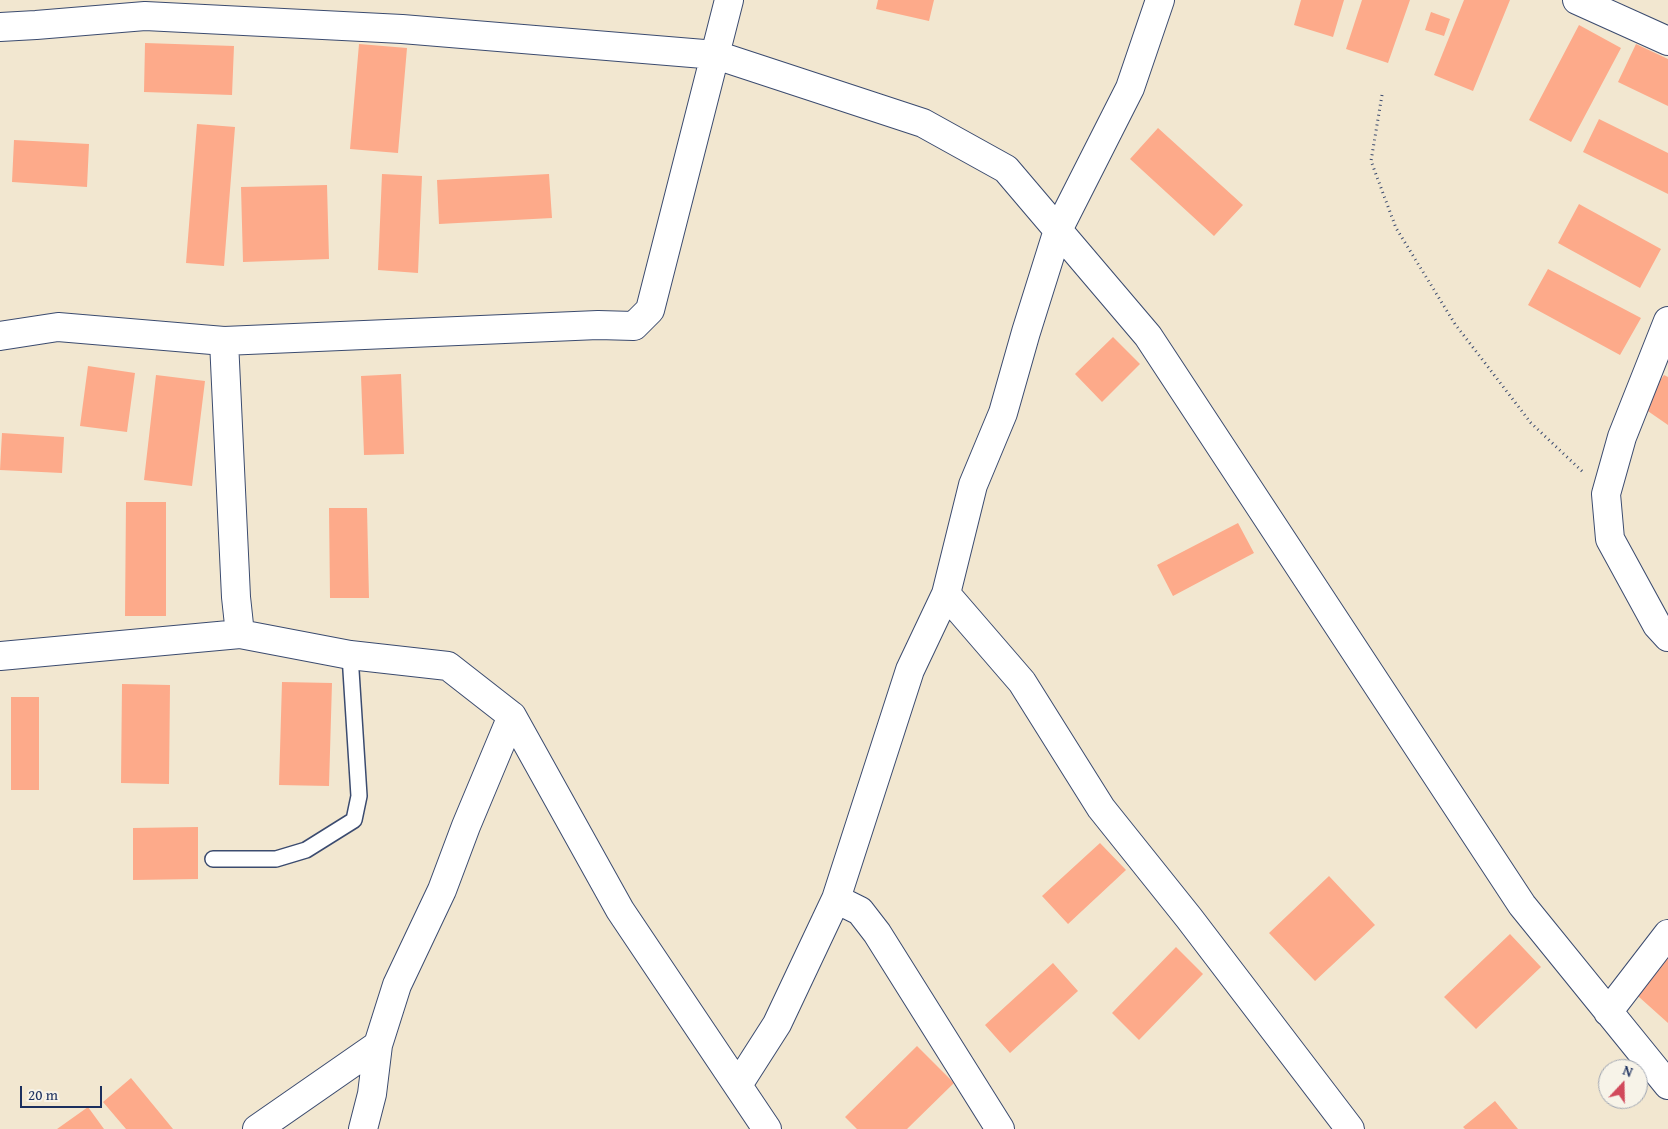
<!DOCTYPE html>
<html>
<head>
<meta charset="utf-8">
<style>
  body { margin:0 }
  #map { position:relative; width:1668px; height:1129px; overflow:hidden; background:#f2e7d0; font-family:"Gentium Book Plus",serif }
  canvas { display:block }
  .north { position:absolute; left:1598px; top:1059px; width:50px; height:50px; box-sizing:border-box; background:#f7f3e8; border:1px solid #9fa5b1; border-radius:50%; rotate:21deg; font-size:14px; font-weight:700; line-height:20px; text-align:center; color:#1b2f5e }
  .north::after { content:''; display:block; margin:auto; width:18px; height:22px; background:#d1495b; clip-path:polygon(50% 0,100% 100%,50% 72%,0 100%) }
  .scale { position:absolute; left:20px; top:1086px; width:82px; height:22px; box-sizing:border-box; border:2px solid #1b2f5e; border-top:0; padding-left:6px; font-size:15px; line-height:18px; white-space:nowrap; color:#1b2f5e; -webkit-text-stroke:4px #f7f3e8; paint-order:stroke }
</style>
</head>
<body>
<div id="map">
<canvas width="1668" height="1129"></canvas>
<div class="north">N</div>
<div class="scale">20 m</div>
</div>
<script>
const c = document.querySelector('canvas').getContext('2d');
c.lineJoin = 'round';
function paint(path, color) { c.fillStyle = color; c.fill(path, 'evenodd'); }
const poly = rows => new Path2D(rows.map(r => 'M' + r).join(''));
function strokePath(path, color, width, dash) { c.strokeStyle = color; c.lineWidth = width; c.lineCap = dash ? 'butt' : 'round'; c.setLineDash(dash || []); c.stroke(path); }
paint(poly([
  [878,0,934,0,929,21,876,9],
  [1301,0,1344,0,1333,37,1294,25],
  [1362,0,1410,0,1388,63,1346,49],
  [1464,0,1510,0,1473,91,1434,75],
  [1431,12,1450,19,1444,36,1425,30],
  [1579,25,1621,48,1571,142,1529,120],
  [145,43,234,46,232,95,144,92],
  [359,44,407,48,398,153,350,149],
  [1636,44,1668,59,1668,106,1618,82],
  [1599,119,1668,153,1668,194,1583,152],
  [197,124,235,127,224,266,186,263],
  [1158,128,1243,205,1214,236,1130,159],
  [14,140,89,144,87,187,12,182],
  [382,174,422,176,418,273,378,270],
  [549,174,552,218,439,224,437,180],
  [327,185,329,259,243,262,241,187],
  [1579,204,1661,249,1640,288,1558,243],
  [1548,269,1641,318,1620,355,1528,305],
  [1113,337,1140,364,1102,402,1075,374],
  [88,366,135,373,127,432,80,426],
  [401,374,404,454,364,455,361,376],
  [156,375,205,381,192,486,144,480],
  [1664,375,1668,377,1668,425,1642,407],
  [2,433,64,437,62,473,0,470],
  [126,502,166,502,166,616,125,616],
  [329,508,367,508,369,598,330,598],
  [1238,523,1254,553,1173,596,1157,565],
  [282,682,332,683,329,786,279,785],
  [122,684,170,685,169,784,121,783],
  [11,697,39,697,39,790,11,790],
  [198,827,198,879,133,880,133,828],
  [1100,843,1126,870,1068,924,1042,896],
  [1329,876,1375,925,1315,981,1269,933],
  [1510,934,1541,967,1476,1029,1444,997],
  [1176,947,1203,974,1139,1040,1112,1013],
  [1668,950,1668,1023,1629,988],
  [1053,963,1078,991,1010,1053,985,1025],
  [917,1046,954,1083,907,1129,857,1129,845,1117],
  [131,1078,173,1129,126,1129,103,1102],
  [1495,1101,1518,1129,1465,1129,1463,1127],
  [88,1107,104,1129,57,1129]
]), '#fdaa8a');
const lane = poly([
  [213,859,276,859,306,850,354,820,359,796,350,655]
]);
const street = poly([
  [1577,0,1668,41],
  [0,27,36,25,145,16,402,29,716,55,923,123,1006,169,1148,336,1522,905,1668,1085],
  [1668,321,1622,437,1606,494,1610,539,1657,625,1668,637],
  [0,336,58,327,224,341,598,325,634,326,650,310,729,0],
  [224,341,236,597,240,634,350,655,448,666,512,716,620,910,767,1129],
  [946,594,1022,682,1101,808,1189,918,1350,1129],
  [0,656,240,634],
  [836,899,860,911,877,933,1000,1129],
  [1608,1012,1668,934],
  [738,1085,777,1024,836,899,910,670,946,594,973,485,1003,413,1026,332,1058,230,1130,88,1160,0],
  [257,1129,378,1045],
  [363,1129,372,1094,378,1045,397,985,442,890,466,826,512,716]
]);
strokePath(lane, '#3b4b6f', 18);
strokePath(street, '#3b4b6f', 30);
strokePath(poly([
  [1382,95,1371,161,1396,228,1455,324,1531,423,1584,473]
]), '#3b4b6f', 3, [1, 4]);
strokePath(lane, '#fff', 15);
strokePath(street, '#fff', 28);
</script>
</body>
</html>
